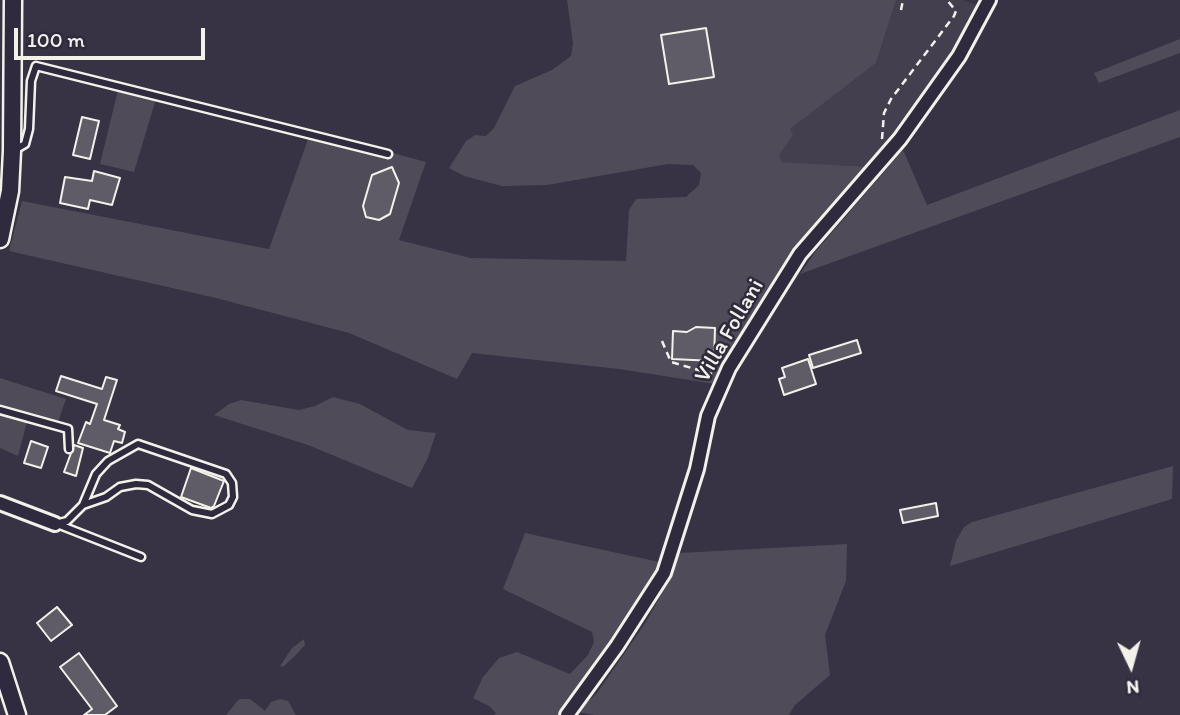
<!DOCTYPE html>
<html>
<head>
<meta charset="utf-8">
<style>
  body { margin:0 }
  #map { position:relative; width:1180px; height:715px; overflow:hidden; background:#373244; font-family:Itim,sans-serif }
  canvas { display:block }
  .north { position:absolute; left:1096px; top:631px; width:70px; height:70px; -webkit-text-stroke:5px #2f2a3d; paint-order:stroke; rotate:175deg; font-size:19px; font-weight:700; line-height:28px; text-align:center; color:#f4f1e8 }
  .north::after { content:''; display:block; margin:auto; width:24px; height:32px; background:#f4f1e8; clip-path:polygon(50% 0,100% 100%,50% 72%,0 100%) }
  .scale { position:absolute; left:14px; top:28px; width:191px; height:32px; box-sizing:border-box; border:4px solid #f4f1e8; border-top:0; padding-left:9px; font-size:21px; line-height:24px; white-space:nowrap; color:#f4f1e8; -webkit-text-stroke:5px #2f2a3d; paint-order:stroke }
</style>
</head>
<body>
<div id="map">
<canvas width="1180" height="715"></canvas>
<div class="north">N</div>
<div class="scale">100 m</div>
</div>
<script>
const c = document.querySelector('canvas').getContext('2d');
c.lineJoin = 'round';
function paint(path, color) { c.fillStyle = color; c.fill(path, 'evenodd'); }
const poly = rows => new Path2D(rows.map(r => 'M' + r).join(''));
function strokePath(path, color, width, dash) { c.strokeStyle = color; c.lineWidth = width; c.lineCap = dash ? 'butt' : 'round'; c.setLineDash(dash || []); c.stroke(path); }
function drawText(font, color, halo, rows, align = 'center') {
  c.font = font + ' Itim,sans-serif'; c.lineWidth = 5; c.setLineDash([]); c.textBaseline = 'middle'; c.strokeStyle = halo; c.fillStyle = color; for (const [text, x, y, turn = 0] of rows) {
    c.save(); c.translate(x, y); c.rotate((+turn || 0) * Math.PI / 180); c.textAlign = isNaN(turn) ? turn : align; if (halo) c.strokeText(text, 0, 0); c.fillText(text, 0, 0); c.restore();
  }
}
paint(poly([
  [896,0,963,0,980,6,948,61,903,127,871,167,781,162,779,155,789,129,876,63]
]), '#433f4e');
paint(poly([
  [567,0,896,0,876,63,790,129,793,135,779,155,782,162,871,167,797,255,715,384,619,369,472,353,457,379,349,333,216,298,9,251,22,201,269,249,311,131,426,162,399,240,471,258,626,261,629,210,636,199,686,197,699,185,701,173,693,165,668,164,547,185,502,186,464,176,449,168,466,141,475,135,486,136,494,128,515,86,552,70,571,56,573,43],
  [1180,39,1180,53,1099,83,1094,73],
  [118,90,156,99,134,172,100,164],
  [1180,110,1180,137,800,274,816,251,903,150,927,205],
  [0,378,66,399,58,422,0,407],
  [333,397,360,404,408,430,436,433,427,460,412,488,308,445,214,415,229,404,241,400,299,410,315,406],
  [0,414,27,422,18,456,0,448],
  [1173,466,1172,499,950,566,956,541,964,527,972,522],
  [525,533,664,563,599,663,559,715,494,715,496,713,489,706,473,698,483,677,499,658,517,652,570,674,588,655,594,642,592,632,503,589],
  [847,544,846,581,825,635,830,675,795,705,789,715,595,715,577,712,597,693,646,622,668,582,679,553],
  [304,639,305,645,295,656,283,667,280,666,292,648],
  [239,699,250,699,265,711,271,702,280,699,288,701,296,715,226,715]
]), '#504b59');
const building = poly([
  [706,28,714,77,669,84,661,35,706,28],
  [82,117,99,121,90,159,73,155,82,117],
  [392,167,399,183,390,214,379,220,366,217,363,206,372,175,392,167],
  [94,171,120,178,112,205,90,200,88,209,60,203,65,177,92,181,94,171],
  [696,327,715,328,714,361,672,359,673,331,687,332,696,327],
  [857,340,861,353,813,368,809,355,857,340],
  [808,359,816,384,784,395,779,379,785,377,782,368,808,359],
  [61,376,102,389,106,377,117,380,104,420,120,425,118,429,125,432,122,443,114,441,110,453,78,443,86,422,90,424,97,404,56,391,61,376],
  [31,441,48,447,41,468,24,463,31,441],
  [74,445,83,448,76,476,64,472,74,445],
  [191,468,224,481,214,506,211,508,181,497,191,468],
  [936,503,938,516,903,523,900,510,936,503],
  [57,607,72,625,51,641,37,623,57,607],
  [79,653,117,706,105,715,84,715,92,709,60,667,79,653]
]);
paint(building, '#5f5c67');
strokePath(building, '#f4f1e8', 2);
const service = poly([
  [13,151,25,144,29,129,31,81,36,66,388,154],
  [0,410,68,429,69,449],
  [55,524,67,521,83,505,106,497,120,487,136,484,148,485,192,510,212,514,229,505,233,497,232,483,226,474,138,444,108,461,96,474,83,505],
  [57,524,141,557]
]);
const minor = poly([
  [0,503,55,524],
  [567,715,617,646,664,573,697,469,708,416,729,368,800,254,900,139,959,56,989,0]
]);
const secondary = poly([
  [0,239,10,191,12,151,13,0],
  [0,662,17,715]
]);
strokePath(service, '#f4f1e8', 11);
strokePath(minor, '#f4f1e8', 18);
strokePath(secondary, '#f4f1e8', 21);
strokePath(poly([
  [901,10,903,0],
  [882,139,884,113,891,99,954,16,956,11,947,0],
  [662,341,671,362,712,374]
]), '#f4f1e8', 2.5, [7, 5]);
strokePath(service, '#2f2a3d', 6);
strokePath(minor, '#2f2a3d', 12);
strokePath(secondary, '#2f2a3d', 16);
drawText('23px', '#f4f1e8', '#2f2a3d', [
  ["Villa Follani",730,331,-60]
]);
</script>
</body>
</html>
